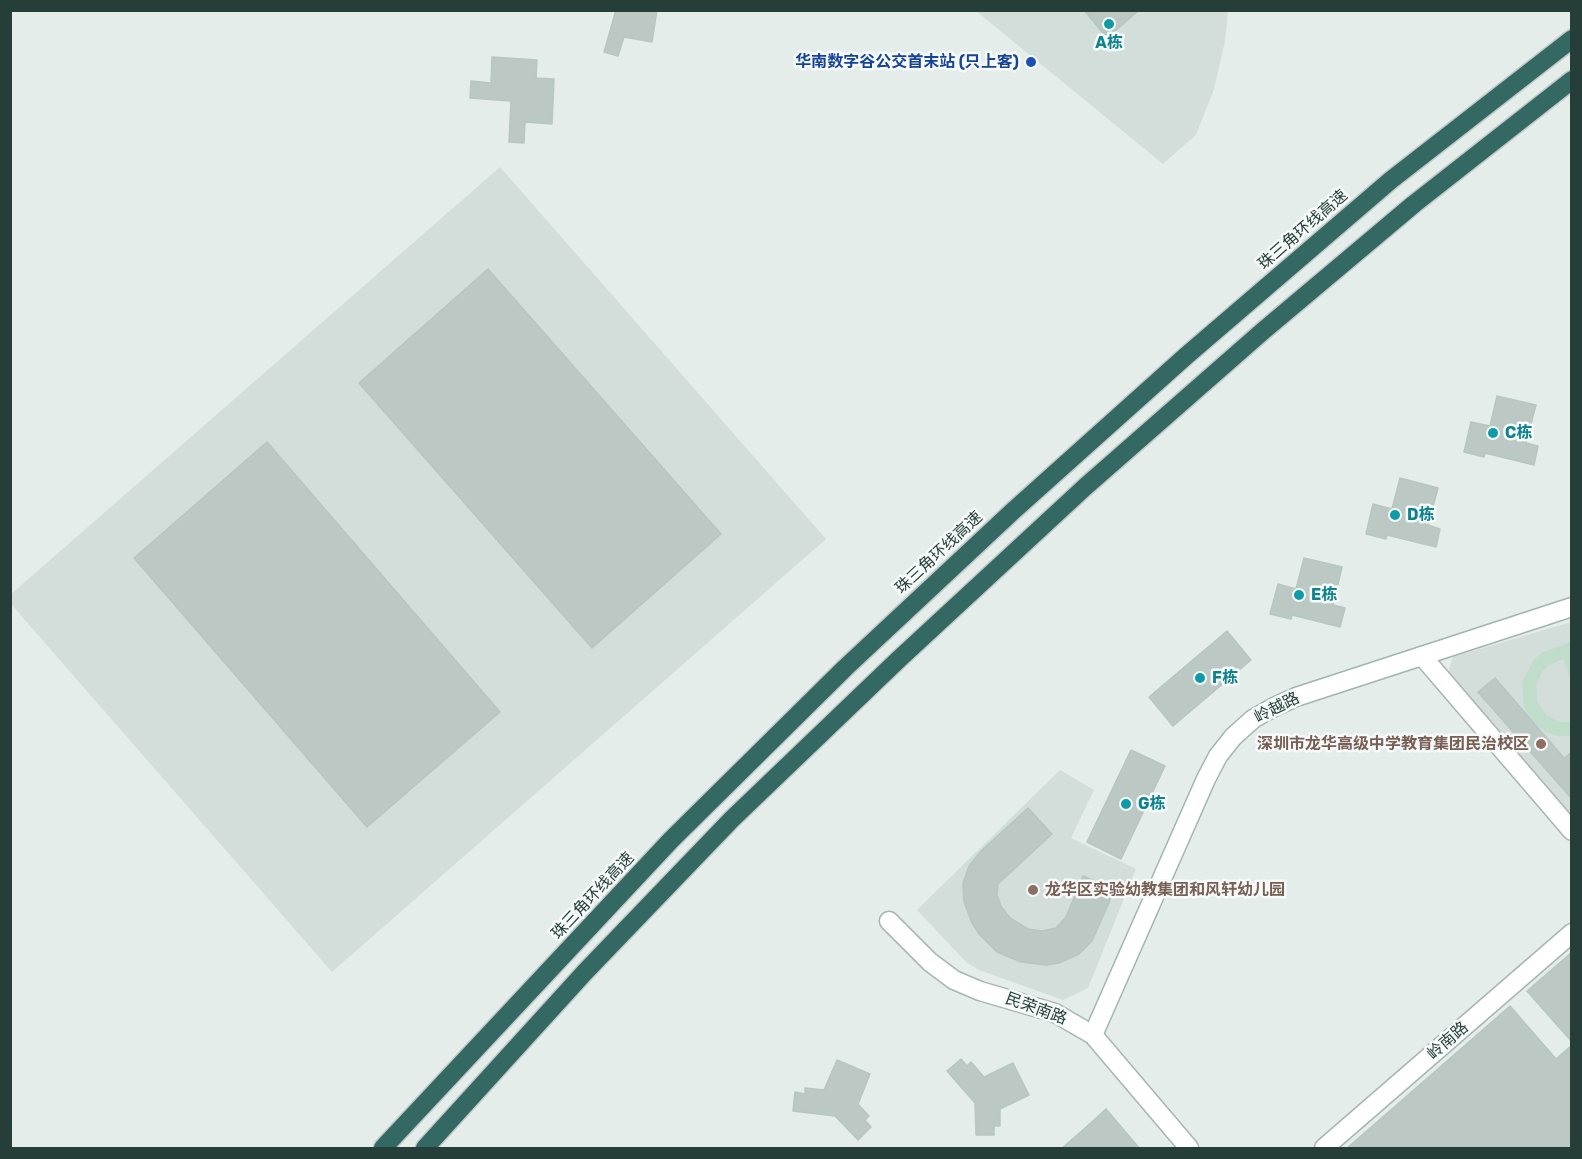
<!DOCTYPE html>
<html>
<head>
<meta charset="utf-8">
<style>
  body { margin:0 }
  #map { position:relative; width:1582px; height:1159px; overflow:hidden; background:#e5edea; font-family:Rubik,sans-serif }
  canvas { display:block }
  .frame { position:absolute; inset:0; border:12px solid #253e3a; pointer-events:none }
</style>
</head>
<body>
<div id="map">
<canvas width="1582" height="1159"></canvas>
<div class="frame"></div>
</div>
<script>
const c = document.querySelector('canvas').getContext('2d');
c.lineJoin = 'round';
function paint(path, color) { c.fillStyle = color; c.fill(path, 'evenodd'); }
const poly = rows => new Path2D(rows.map(r => 'M' + r).join(''));
function strokePath(path, color, width, dash) { c.strokeStyle = color; c.lineWidth = width; c.lineCap = dash ? 'butt' : 'round'; c.setLineDash(dash || []); c.stroke(path); }
function drawText(font, color, halo, rows, align = 'center') {
  c.font = font + ' Rubik,"Noto Sans SC",sans-serif'; c.lineWidth = 5; c.setLineDash([]); c.textBaseline = 'middle'; c.strokeStyle = halo; c.fillStyle = color; for (const [text, x, y, turn = 0] of rows) {
    c.save(); c.translate(x, y); c.rotate((+turn || 0) * Math.PI / 180); c.textAlign = isNaN(turn) ? turn : align; if (halo) c.strokeText(text, 0, 0); c.fillText(text, 0, 0); c.restore();
  }
}
paint(poly([
  [976,11,1228,11,1225,41,1214,89,1196,135,1163,164],
  [500,167,826,539,332,972,11,604,10,595],
  [1571,622,1571,816,1448,673,1453,657],
  [1060,770,1094,790,1071,838,1136,869,1088,988,1063,1000,979,970,966,962,917,910]
]), '#d3ddda');
paint(poly([
  [1571,642,1571,681,1564,659,1549,665,1543,670,1536,685,1537,701,1546,715,1561,722,1571,722,1571,736,1558,736,1547,732,1537,725,1529,716,1524,706,1522,682,1533,661,1541,653]
]), '#c0dccb');
const building = poly([
  [616,10,657,10,652,42,624,37,618,56,604,52,616,10],
  [1084,10,1139,10,1107,38,1084,10],
  [492,57,537,60,536,78,554,79,552,124,525,122,524,143,509,142,511,101,470,98,471,81,491,83,492,57],
  [488,269,721,534,592,648,359,383,488,269],
  [1497,396,1536,405,1526,443,1538,446,1534,465,1485,453,1484,457,1464,452,1471,422,1490,426,1497,396],
  [267,442,500,712,367,827,134,558,267,442],
  [1400,478,1438,488,1428,525,1440,529,1436,547,1387,535,1386,539,1366,534,1373,504,1392,509,1400,478],
  [1304,558,1342,567,1333,605,1345,608,1340,627,1292,615,1291,619,1270,614,1278,584,1296,589,1304,558],
  [1227,631,1251,660,1173,726,1149,697,1227,631],
  [1495,678,1564,758,1572,752,1572,799,1478,692,1495,678],
  [1131,750,1165,766,1121,859,1087,842,1131,750],
  [1028,808,1052,834,998,884,997,895,1001,906,1010,918,1028,929,1042,931,1056,928,1066,917,1083,876,1115,889,1092,941,1079,954,1059,963,1046,965,1021,962,997,952,979,934,972,923,964,902,963,883,969,866,981,851,1028,808],
  [1572,952,1572,1042,1527,991,1572,952],
  [1510,1006,1556,1059,1572,1045,1572,1149,1346,1149,1510,1006],
  [961,1059,967,1066,971,1062,984,1077,1013,1063,1029,1095,1000,1109,1000,1126,994,1126,994,1135,976,1135,975,1103,947,1071,961,1059],
  [837,1060,870,1074,858,1104,869,1116,865,1120,871,1127,858,1140,835,1116,793,1111,795,1092,805,1094,805,1088,824,1090,837,1060],
  [1106,1109,1140,1149,1061,1149,1084,1129,1106,1109]
]);
paint(building, '#bbc8c4');
strokePath(building, '#b8c6c2', 1.5);
const street = poly([
  [1422,656,1572,831],
  [889,921,930,962,954,980,980,991,1055,1013,1093,1035,1189,1148],
  [1324,1148,1572,933]
]);
const secondary = poly([
  [1093,1035,1206,779,1218,756,1233,737,1253,719,1274,707,1296,697,1572,607]
]);
const highway = poly([
  [383,1148,671,840,845,668,1013,511,1186,356,1391,180,1572,39],
  [425,1148,585,972,732,819,898,660,1085,487,1263,331,1414,204,1572,80]
]);
strokePath(street, '#a8b5b2', 21);
strokePath(secondary, '#a1b5b0', 21);
strokePath(highway, '#c2c9c8', 21);
strokePath(street, '#fff', 18);
strokePath(secondary, '#fff', 18);
strokePath(highway, '#336863', 18);
for (const [x, y, r, color] of [
  [1109,24,6,"#0f9aa8"],
  [1031,62,6,"#1a4fb4"],
  [1493,433,6,"#0f9aa8"],
  [1395,515,6,"#0f9aa8"],
  [1299,595,6,"#0f9aa8"],
  [1200,678,6,"#0f9aa8"],
  [1541,744,6,"#8d6e63"],
  [1126,804,6,"#0f9aa8"],
  [1033,890,6,"#8d6e63"]
]) { const dot = new Path2D(); dot.arc(x, y, r, 0, 2 * Math.PI); c.fillStyle = color; c.fill(dot); strokePath(dot, '#f6faf8', 2); }
drawText('bold 16px', '#0d838f', '#f6faf8', [
  ["A栋",1109,43,"center"],
  ["C栋",1505,433],
  ["D栋",1407,515],
  ["E栋",1311,595],
  ["F栋",1212,678],
  ["G栋",1138,804]
], 'left');
drawText('bold 16px', '#164399', '#f6faf8', [
  ["华南数字谷公交首末站 (只上客)",1019,62]
], 'right');
drawText('16px', '#253e3a', '#f6faf8', [
  ["珠三角环线高速",1303,230,-41],
  ["珠三角环线高速",939,553,-43],
  ["岭越路",1277,708,-27],
  ["珠三角环线高速",593,896,-47],
  ["民荣南路",1036,1009,20],
  ["岭南路",1448,1041,-41]
]);
drawText('bold 16px', '#785e54', '#f6faf8', [
  ["深圳市龙华高级中学教育集团民治校区",1529,744],
  ["龙华区实验幼教集团和风轩幼儿园",1045,890,"left"]
], 'right');
</script>
</body>
</html>
